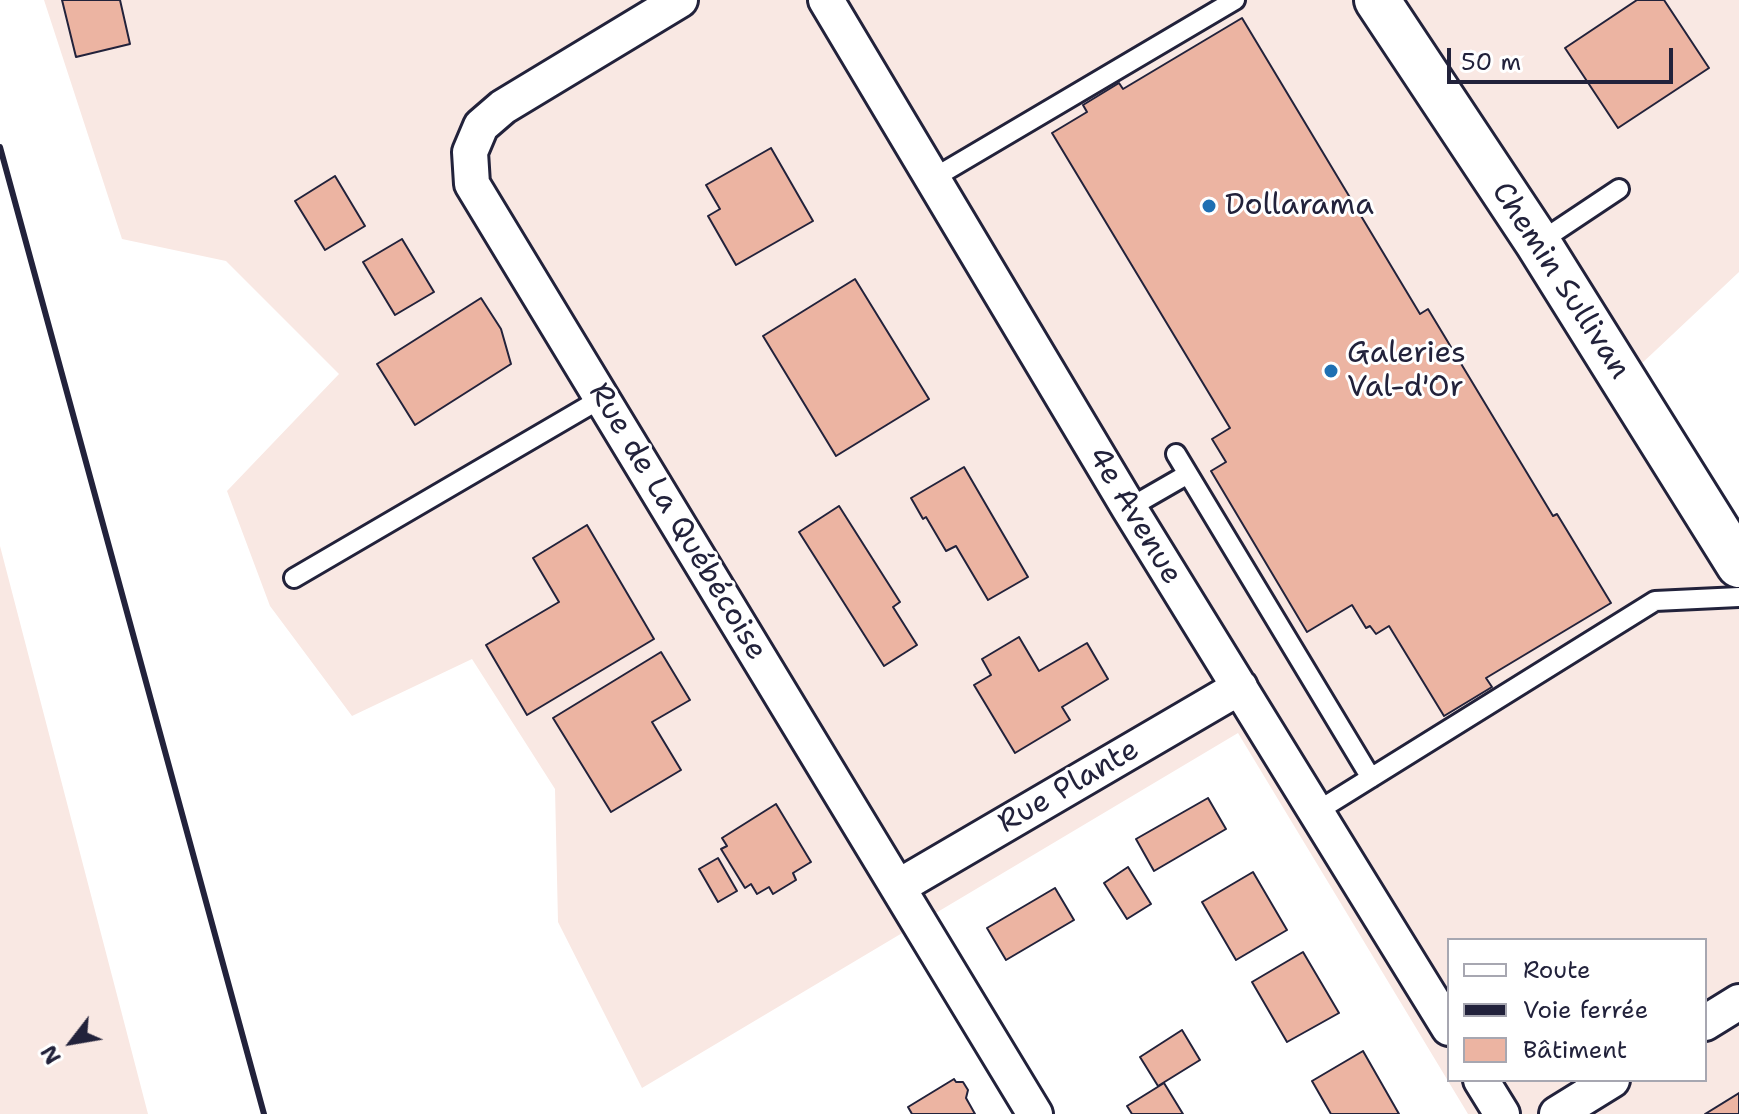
<!DOCTYPE html>
<html>
<head>
<meta charset="utf-8">
<style>
  body { margin:0 }
  #map { position:relative; width:1739px; height:1114px; overflow:hidden; background:#fff; font-family:"Shantell Sans",sans-serif }
  canvas { display:block }
  .legend { position:absolute; left:1447px; top:938px; width:260px; height:144px; box-sizing:border-box; background:#fff; border:2px solid #a7a7b1; margin:0; padding:10px 14px; list-style:none; font-size:24px; color:#22223b }
  .legend li { display:flex; align-items:center; gap:16px; height:40px }
  .legend b { width:40px; border:2px solid #a7a7b1 }
  .north { position:absolute; left:32px; top:1002px; width:80px; height:80px; -webkit-text-stroke:6px #fff; paint-order:stroke; rotate:239deg; font-size:22px; font-weight:700; line-height:32px; text-align:center; color:#22223b }
  .north::after { content:''; display:block; margin:auto; width:28px; height:36px; background:#22223b; clip-path:polygon(50% 0,100% 100%,50% 72%,0 100%) }
  .scale { position:absolute; left:1447px; top:48px; width:226px; height:36px; box-sizing:border-box; border:4px solid #22223b; border-top:0; padding-left:10px; font-size:24px; line-height:28px; white-space:nowrap; color:#22223b; -webkit-text-stroke:6px #fff; paint-order:stroke }
</style>
</head>
<body>
<div id="map">
<canvas width="1739" height="1114"></canvas>
<ul class="legend">
<li><b style="height:10px;background:#fff"></b>Route</li>
<li><b style="height:10px;background:#22223b"></b>Voie ferrée</li>
<li><b style="height:22px;background:#ecb4a2"></b>Bâtiment</li>
</ul>
<div class="north">N</div>
<div class="scale">50 m</div>
</div>
<script>
const c = document.querySelector('canvas').getContext('2d');
c.lineJoin = 'round';
function paint(path, color) { c.fillStyle = color; c.fill(path, 'evenodd'); }
const poly = rows => new Path2D(rows.map(r => 'M' + r).join(''));
function strokePath(path, color, width, dash) { c.strokeStyle = color; c.lineWidth = width; c.lineCap = dash ? 'butt' : 'round'; c.setLineDash(dash || []); c.stroke(path); }
function drawText(font, color, halo, rows, align = 'center') {
  c.font = font + ' "Shantell Sans",sans-serif'; c.lineWidth = 6; c.setLineDash([]); c.textBaseline = 'middle'; c.strokeStyle = halo; c.fillStyle = color; for (const [text, x, y, turn = 0] of rows) {
    c.save(); c.translate(x, y); c.rotate((+turn || 0) * Math.PI / 180); c.textAlign = isNaN(turn) ? turn : align; if (halo) c.strokeText(text, 0, 0); c.fillText(text, 0, 0); c.restore();
  }
}
paint(poly([
  [44,0,1739,0,1739,272,1606,397,1739,599,1739,1114,1468,1114,1238,733,642,1088,558,922,555,789,472,659,352,716,270,606,227,491,339,374,226,261,122,239],
  [1449,940,1705,940,1705,1080,1449,1080],
  [0,546,148,1114,0,1114]
]), '#f9e8e3');
const building = poly([
  [62,0,120,0,130,44,76,57,62,0],
  [1637,0,1664,0,1709,68,1618,128,1565,48,1637,0],
  [1242,18,1420,314,1428,309,1553,516,1557,514,1611,603,1486,678,1492,687,1444,716,1389,626,1376,634,1370,626,1366,628,1352,605,1307,632,1211,471,1226,462,1212,439,1230,428,1052,133,1087,112,1083,105,1119,83,1123,89,1242,18],
  [771,148,813,221,736,265,708,216,720,209,706,185,771,148],
  [335,176,365,226,325,250,295,201,335,176],
  [402,239,434,292,395,315,363,262,402,239],
  [855,279,929,399,836,456,763,336,855,279],
  [481,298,501,329,511,364,415,425,377,364,481,298],
  [964,467,1028,577,988,600,956,546,946,551,926,517,923,519,911,498,964,467],
  [839,506,900,602,893,607,917,645,884,666,799,532,839,506],
  [587,525,654,639,527,715,486,645,559,602,533,558,587,525],
  [1019,637,1039,671,1087,643,1108,679,1062,707,1070,720,1015,753,974,685,991,675,982,659,1019,637],
  [661,652,690,700,652,722,681,770,611,812,553,718,661,652],
  [1208,798,1226,829,1154,871,1136,839,1208,798],
  [776,804,811,862,793,873,796,880,773,894,769,887,757,894,751,884,745,888,721,849,727,846,722,838,776,804],
  [718,858,737,891,718,902,699,869,718,858],
  [1128,867,1151,904,1127,919,1104,883,1128,867],
  [1253,872,1287,930,1236,960,1202,902,1253,872],
  [1055,888,1074,920,1006,960,987,928,1055,888],
  [1303,952,1339,1013,1287,1042,1252,982,1303,952],
  [1182,1030,1200,1060,1158,1086,1140,1057,1182,1030],
  [1363,1051,1399,1114,1331,1114,1312,1081,1363,1051],
  [954,1079,956,1082,963,1082,968,1090,966,1098,975,1114,912,1114,908,1107,954,1079],
  [1164,1083,1183,1114,1132,1114,1127,1106,1164,1083],
  [1739,1093,1739,1114,1705,1114,1739,1093]
]);
paint(building, '#ecb4a2');
strokePath(building, '#22223b', 2);
const lane = poly([
  [932,179,1235,0],
  [1538,243,1619,189],
  [1176,454,1371,778],
  [1129,508,1188,474],
  [294,578,602,398],
  [1316,812,1655,601,1739,597]
]);
const street = poly([
  [680,0,503,107,481,126,470,152,472,184,1035,1114],
  [826,0,1129,508,1449,1028],
  [898,887,1240,687],
  [1705,1023,1739,1002],
  [1481,1080,1502,1114],
  [1557,1114,1612,1080]
]);
const secondary = poly([
  [1377,0,1538,243,1739,565]
]);
strokePath(lane, '#22223b', 24);
strokePath(street, '#22223b', 40);
strokePath(secondary, '#22223b', 50);
strokePath(lane, '#fff', 18);
strokePath(street, '#fff', 34);
strokePath(secondary, '#fff', 44);
strokePath(poly([
  [0,147,264,1114]
]), '#22223b', 6);
for (const [x, y, r, color] of [
  [1209,206,8,"#1f6fb2"],
  [1331,371,8,"#1f6fb2"]
]) { const dot = new Path2D(); dot.arc(x, y, r, 0, 2 * Math.PI); c.fillStyle = color; c.fill(dot); strokePath(dot, '#fff', 3); }
drawText('30px', '#22223b', '#fff', [
  ["Dollarama",1225,206],
  ["Galeries",1347,354],
  ["Val-d'Or",1347,388]
], 'left');
drawText('30px', '#22223b', '#fff', [
  ["Chemin Sullivan",1560,281,57],
  ["4e Avenue",1134,516,59],
  ["Rue de La Québécoise",677,522,59],
  ["Rue Plante",1069,787,-30]
]);
</script>
</body>
</html>
